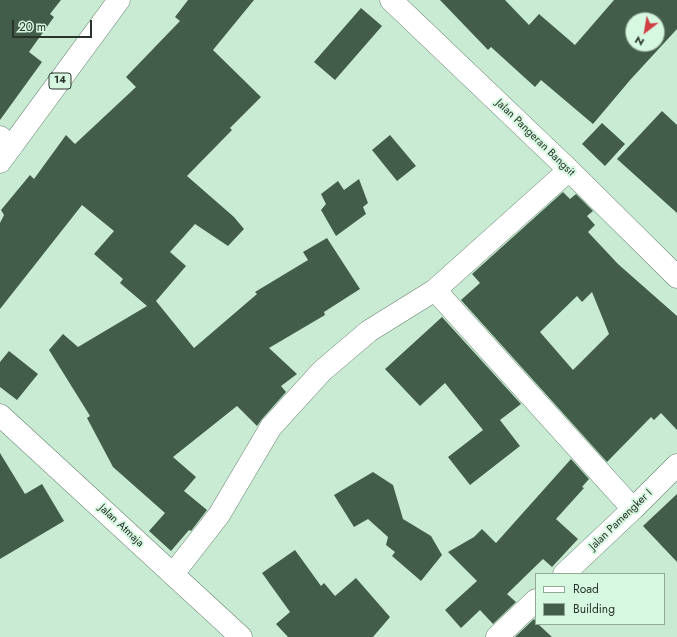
<!DOCTYPE html>
<html>
<head>
<meta charset="utf-8">
<style>
  body { margin:0 }
  #map { position:relative; width:677px; height:637px; overflow:hidden; background:#caebd3; font-family:Jost,sans-serif }
  canvas { display:block }
  .legend { position:absolute; left:535px; top:573px; width:130px; height:52px; box-sizing:border-box; background:#d7f8e0; border:1px solid #91aa98; margin:0; padding:5px 7px; list-style:none; font-size:12px; color:#28342b }
  .legend li { display:flex; align-items:center; gap:8px; height:20px }
  .legend b { width:20px; border:1px solid #91aa98 }
  .north { position:absolute; left:625px; top:12px; width:40px; height:40px; box-sizing:border-box; background:#d7f8e0; border:1px solid #91aa98; border-radius:50%; rotate:211deg; font-size:11px; font-weight:700; line-height:16px; text-align:center; color:#28342b }
  .north::after { content:''; display:block; margin:auto; width:14px; height:18px; background:#cf3f44; clip-path:polygon(50% 0,100% 100%,50% 72%,0 100%) }
  .scale { position:absolute; left:12px; top:20px; width:80px; height:18px; box-sizing:border-box; border:2px solid #28342b; border-top:0; padding-left:5px; font-size:12px; line-height:14px; white-space:nowrap; color:#28342b; -webkit-text-stroke:3px #d7f8e0; paint-order:stroke }
</style>
</head>
<body>
<div id="map">
<canvas width="677" height="637"></canvas>
<ul class="legend">
<li><b style="height:5px;background:#fff"></b>Road</li>
<li><b style="height:11px;background:#425e4a"></b>Building</li>
</ul>
<div class="north">N</div>
<div class="scale">20 m</div>
</div>
<script>
const c = document.querySelector('canvas').getContext('2d');
c.lineJoin = 'round';
function paint(path, color) { c.fillStyle = color; c.fill(path, 'evenodd'); }
const poly = rows => new Path2D(rows.map(r => 'M' + r).join(''));
function strokePath(path, color, width, dash) { c.strokeStyle = color; c.lineWidth = width; c.lineCap = dash ? 'butt' : 'round'; c.setLineDash(dash || []); c.stroke(path); }
function drawText(font, color, halo, rows, align = 'center') {
  c.font = font + ' Jost,sans-serif'; c.lineWidth = 4; c.setLineDash([]); c.textBaseline = 'middle'; c.strokeStyle = halo; c.fillStyle = color; for (const [text, x, y, turn = 0] of rows) {
    c.save(); c.translate(x, y); c.rotate((+turn || 0) * Math.PI / 180); c.textAlign = isNaN(turn) ? turn : align; if (halo) c.strokeText(text, 0, 0); c.fillText(text, 0, 0); c.restore();
  }
}
paint(poly([
  [0,0,61,0,50,14,54,17,29,52,42,62,0,120],
  [188,0,254,0,213,50,261,97,230,128,232,130,187,176,234,217,244,229,228,246,195,224,170,252,186,266,156,301,194,348,257,294,255,292,308,260,303,252,327,238,360,289,324,312,325,315,269,348,297,374,281,386,286,392,262,419,257,426,237,406,173,457,196,477,184,491,207,510,191,531,189,530,171,551,149,531,165,513,113,467,87,418,90,416,49,350,63,334,78,347,147,306,120,283,123,279,94,254,114,231,82,205,0,309,0,223,4,215,1,210,30,175,34,179,66,135,75,144,136,87,126,77,180,21,175,17],
  [440,0,505,0,529,25,539,14,575,45,614,0,677,0,677,29,631,79,593,124,541,80,535,87,491,47,488,50],
  [633,20,657,20,657,44,633,44],
  [361,8,382,26,335,80,314,62],
  [662,111,677,125,677,213,617,159],
  [602,123,625,144,605,166,582,144],
  [390,135,416,166,397,181,372,150],
  [359,179,368,203,363,207,366,214,336,236,321,210,326,204,321,194,338,181,344,190],
  [563,192,570,199,576,194,593,211,587,216,595,225,588,232,618,264,677,316,677,430,661,413,654,420,651,417,607,462,461,300,480,283,472,274],
  [592,292,609,334,573,370,540,332,577,296,582,302],
  [442,317,521,404,500,420,520,446,470,485,448,457,483,430,445,383,420,406,385,369],
  [9,351,38,374,17,400,0,387,0,362],
  [0,453,25,494,42,484,64,521,0,559],
  [571,459,589,479,582,487,584,488,556,519,578,539,552,567,543,559,507,594,516,602,493,624,480,610,461,628,445,610,477,581,448,552,474,537,482,529,496,543],
  [373,472,393,485,403,519,431,536,442,555,421,581,392,556,395,552,386,545,388,537,368,519,354,527,334,495],
  [677,494,677,562,643,526],
  [295,550,321,586,324,583,335,596,356,578,390,617,373,637,288,637,276,624,290,612,262,573],
  [534,619,536,622,536,624,538,624,552,637,515,637]
]), '#425e4a');
const minor = poly([
  [391,0,569,170,677,277],
  [0,137,11,147],
  [435,290,633,509],
  [0,415,241,637],
  [173,574,219,515,271,427,322,371,369,331,435,290,569,170],
  [564,574,633,509,677,465],
  [497,637,536,600]
]);
const trunk = poly([
  [0,162,119,0]
]);
strokePath(minor, '#64826d', 23);
strokePath(trunk, '#64826d', 23);
strokePath(minor, '#fff', 22);
strokePath(trunk, '#fff', 22);
for (const [x, y, w] of [
  [60,81,22]
]) { const box = new Path2D(); box.roundRect(x - w / 2, y - 8, w, 16, 3); c.fillStyle = '#d7f8e0'; c.fill(box); strokePath(box, '#28342b', 1); }
drawText('bold 10px', '#28342b', null, [
  ["14",60,81]
]);
drawText('11px', '#28342b', '#d7f8e0', [
  ["Jalan Pangeran Bangsit",535,138,44],
  ["Jalan Pamengker I",621,520,-44],
  ["Jalan Atmaja",121,526,43]
]);
</script>
</body>
</html>
